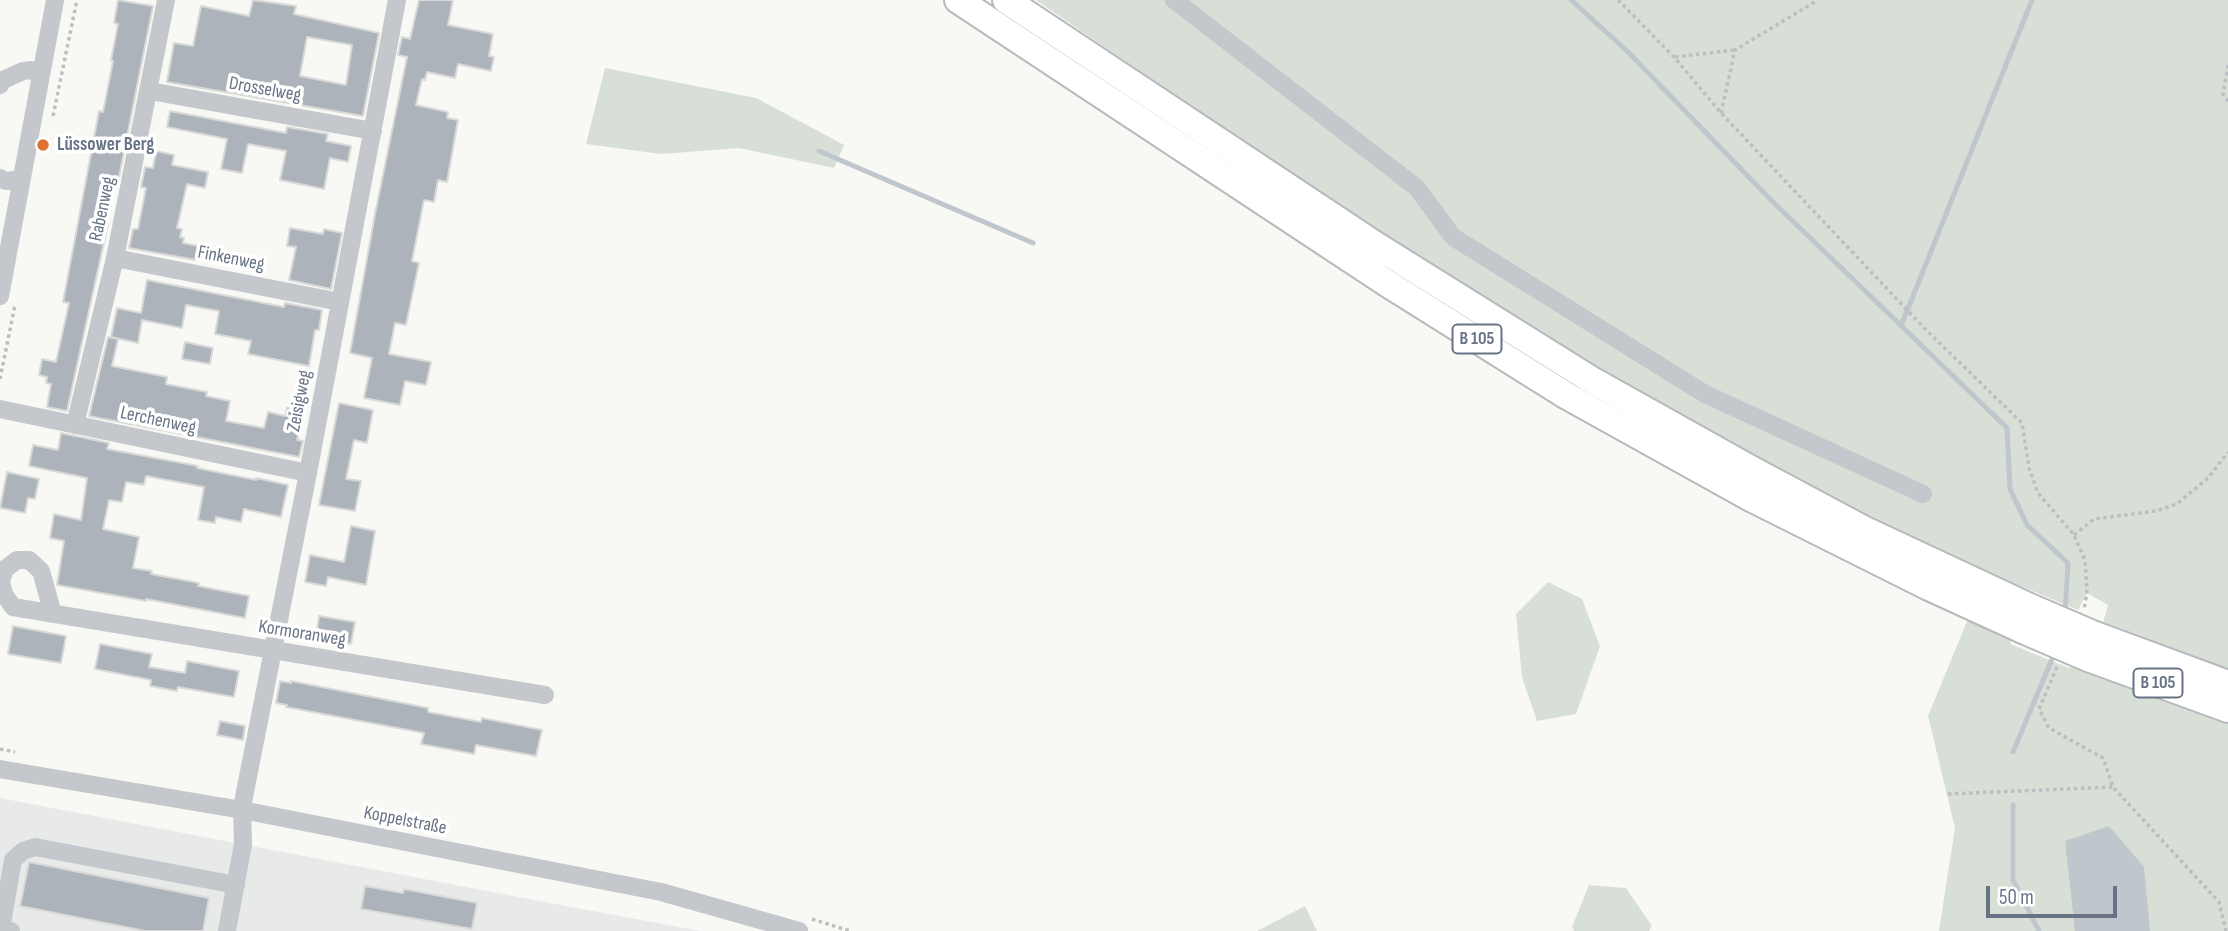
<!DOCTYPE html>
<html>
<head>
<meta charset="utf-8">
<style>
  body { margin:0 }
  #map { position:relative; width:2228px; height:931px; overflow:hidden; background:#f8f8f5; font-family:"Sofia Sans Condensed",sans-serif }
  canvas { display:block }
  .scale { position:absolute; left:1986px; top:886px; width:131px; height:32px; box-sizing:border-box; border:4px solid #687485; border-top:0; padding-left:9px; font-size:21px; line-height:24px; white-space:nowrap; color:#687485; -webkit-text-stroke:5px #fff; paint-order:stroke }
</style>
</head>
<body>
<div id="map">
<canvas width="2228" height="931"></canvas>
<div class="scale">50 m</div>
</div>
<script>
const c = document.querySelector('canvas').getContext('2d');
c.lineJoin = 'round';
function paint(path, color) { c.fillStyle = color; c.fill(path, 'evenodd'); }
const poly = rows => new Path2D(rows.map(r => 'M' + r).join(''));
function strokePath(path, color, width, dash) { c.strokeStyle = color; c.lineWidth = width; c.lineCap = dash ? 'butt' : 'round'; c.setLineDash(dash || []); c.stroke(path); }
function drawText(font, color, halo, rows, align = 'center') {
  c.font = font + ' "Sofia Sans Condensed",sans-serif'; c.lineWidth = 7; c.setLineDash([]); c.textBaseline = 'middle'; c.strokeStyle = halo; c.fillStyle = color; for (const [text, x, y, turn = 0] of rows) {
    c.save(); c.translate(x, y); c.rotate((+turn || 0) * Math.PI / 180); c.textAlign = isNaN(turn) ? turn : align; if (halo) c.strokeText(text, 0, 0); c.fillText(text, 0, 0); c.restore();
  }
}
paint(poly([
  [0,798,571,907,701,931,0,931]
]), '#e8eae9');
paint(poly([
  [1036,0,2228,0,2228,680,2103,623,2108,605,2087,593,2078,610,1949,556,1755,459,1597,368,1386,240],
  [605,68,756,98,844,145,834,168,739,148,661,154,586,144],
  [1548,582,1582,599,1600,646,1576,714,1537,721,1522,677,1516,614],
  [1968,619,2012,639,2010,644,2069,668,2088,658,2228,709,2228,931,1939,931,1955,828,1928,716],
  [1589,885,1626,888,1652,926,1649,931,1574,931,1572,927],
  [1305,906,1317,931,1257,931]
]), '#d8dfd7');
paint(poly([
  [2109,826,2144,867,2150,931,2075,931,2065,841]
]), '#bfc7cd');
strokePath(poly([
  [1571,0,1627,51,1772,201,2007,428,2010,489,2027,525,2068,563,2065,612],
  [819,151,1033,243],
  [1901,326,2032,0],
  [2013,752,2055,652],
  [2013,805,2013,880,2039,931]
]), '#bfc7cd', 5);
const building = poly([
  [118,0,153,6,118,182,116,182,115,188,112,187,105,223,108,224,67,411,47,407,51,384,46,383,47,377,39,375,42,359,56,362,69,303,63,302,99,111,103,112,113,61,111,60,118,24,114,23,118,0],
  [253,0,296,6,294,14,379,33,363,116,167,82,174,43,193,46,201,6,249,16,253,0],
  [307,37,352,45,346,85,300,76,307,37],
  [419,0,453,0,448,25,493,34,489,56,494,57,491,71,458,64,455,78,427,72,425,80,422,79,416,105,448,112,447,118,458,120,447,182,438,180,434,202,424,200,412,261,419,263,406,325,395,323,389,354,431,362,426,385,405,381,400,405,364,398,372,358,350,353,375,214,407,57,398,55,402,37,410,39,419,0],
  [170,111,286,133,287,127,328,134,326,141,351,146,348,162,330,158,324,189,280,180,286,151,248,144,242,173,221,169,227,139,167,127,170,111],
  [156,151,174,155,172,165,208,172,205,188,187,184,177,228,182,229,180,237,184,238,183,243,199,246,196,260,129,248,133,229,138,229,146,188,141,187,145,167,153,168,156,151],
  [290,228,323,234,324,229,342,233,331,289,289,280,296,247,287,246,290,228],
  [147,280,284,307,285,303,322,310,319,330,315,330,309,366,248,354,251,341,215,334,219,311,186,305,182,328,142,320,138,343,111,337,117,308,141,313,147,280],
  [108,337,118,339,112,366,167,377,166,384,207,392,206,396,230,401,226,421,264,428,268,412,285,416,287,408,304,410,297,440,303,441,299,457,89,416,108,337],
  [185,342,213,348,210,364,182,359,185,342],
  [339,403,373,410,367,443,354,440,346,479,361,481,355,511,319,505,339,403],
  [61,433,109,443,107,449,198,466,197,468,256,480,256,478,288,485,281,517,244,509,241,522,216,517,215,523,198,520,204,487,146,476,144,485,126,482,122,502,109,500,103,529,139,537,133,568,152,571,151,574,199,583,198,586,249,596,245,618,146,599,146,601,57,585,64,541,50,538,54,514,81,520,87,478,29,466,33,445,58,450,61,433],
  [7,472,39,479,35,499,28,498,25,513,0,508,7,472],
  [351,526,375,531,366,585,328,577,326,586,305,582,310,555,344,562,351,526],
  [319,616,355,622,351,644,316,637,319,616],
  [13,626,66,636,61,663,8,654,13,626],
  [100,644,152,654,149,667,185,673,187,661,239,671,234,697,178,687,177,691,150,686,151,680,95,669,100,644],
  [280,681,291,683,291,681,428,708,428,712,481,722,482,718,542,730,536,756,476,745,474,754,421,744,424,733,286,707,287,705,276,703,280,681],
  [220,721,245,726,243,740,217,735,220,721],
  [29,862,209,898,203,931,145,931,20,906,29,862],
  [365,886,403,893,404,889,477,903,472,929,361,909,365,886]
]);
paint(building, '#acb3ba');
strokePath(building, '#d9dad8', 2);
const highway = poly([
  [958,0,1385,282,1567,396,1747,496,1929,587,2023,630],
  [1006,0,1377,246,1590,379,1749,468,1863,529,2032,608],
  [2095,635,2228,684],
  [2088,658,2228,709]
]);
strokePath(highway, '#b7b9bd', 30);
strokePath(poly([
  [1618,0,1674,57,1721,113,1925,329,2022,423,2029,468,2038,493,2074,535,2085,560,2087,593,2084,609],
  [1675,57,1735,50],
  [2228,65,2223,94,2228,101],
  [1721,113,1735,50,1818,0],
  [53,116,77,0],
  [0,379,15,305],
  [2074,535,2094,519,2156,511,2177,504,2208,478,2228,452],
  [2057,667,2039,709,2049,728,2103,758,2113,787,2219,902,2226,931],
  [0,749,15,752],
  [1948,794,2113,787],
  [812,919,850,931]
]), '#bcbec1', 3.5, [3.5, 3.5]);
strokePath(poly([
  [1174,0,1417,188,1453,237,1705,394,1923,494],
  [0,85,3,80,23,71,32,70,40,74],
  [150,91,373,131],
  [0,178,6,181,22,179],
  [115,258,340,302],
  [0,296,55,0],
  [0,409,308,473],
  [75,425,115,258,166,0],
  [53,614,41,571,29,560,17,560,5,569,1,581,4,594,13,607,545,695],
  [0,769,242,810,661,892,799,931],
  [11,931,1,929,13,860,23,851,35,847,236,885],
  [227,931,243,844,242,810,244,797,308,473,397,0]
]), '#c4c7cb', 18);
strokePath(highway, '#fff', 26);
const highwayBridge = poly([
  [2032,608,2095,635],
  [2023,630,2088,658]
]);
strokePath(highwayBridge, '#b7b9bd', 30, []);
strokePath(highwayBridge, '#fff', 26);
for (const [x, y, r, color] of [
  [43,145,7,"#de722f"]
]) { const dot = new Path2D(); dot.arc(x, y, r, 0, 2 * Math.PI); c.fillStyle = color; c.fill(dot); strokePath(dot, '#fff', 2.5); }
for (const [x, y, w] of [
  [1477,339,49],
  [2158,683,49]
]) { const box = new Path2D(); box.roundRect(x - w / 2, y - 14.5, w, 29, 5); c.fillStyle = '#fff'; c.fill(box); strokePath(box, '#687485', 2); }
drawText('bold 18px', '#687485', null, [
  ["B 105",1477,339],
  ["B 105",2158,683]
]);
drawText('19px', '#687485', '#fff', [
  ["Drosselweg",265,90,10],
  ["Rabenweg",103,209,-78],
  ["Finkenweg",231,259,11],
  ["Zeisigweg",300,401,-79],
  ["Lerchenweg",158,421,12],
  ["Kormoranweg",302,634,9],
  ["Koppelstraße",405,821,11]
]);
drawText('bold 19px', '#687485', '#fff', [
  ["Lüssower Berg",57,145]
], 'left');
</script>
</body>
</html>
